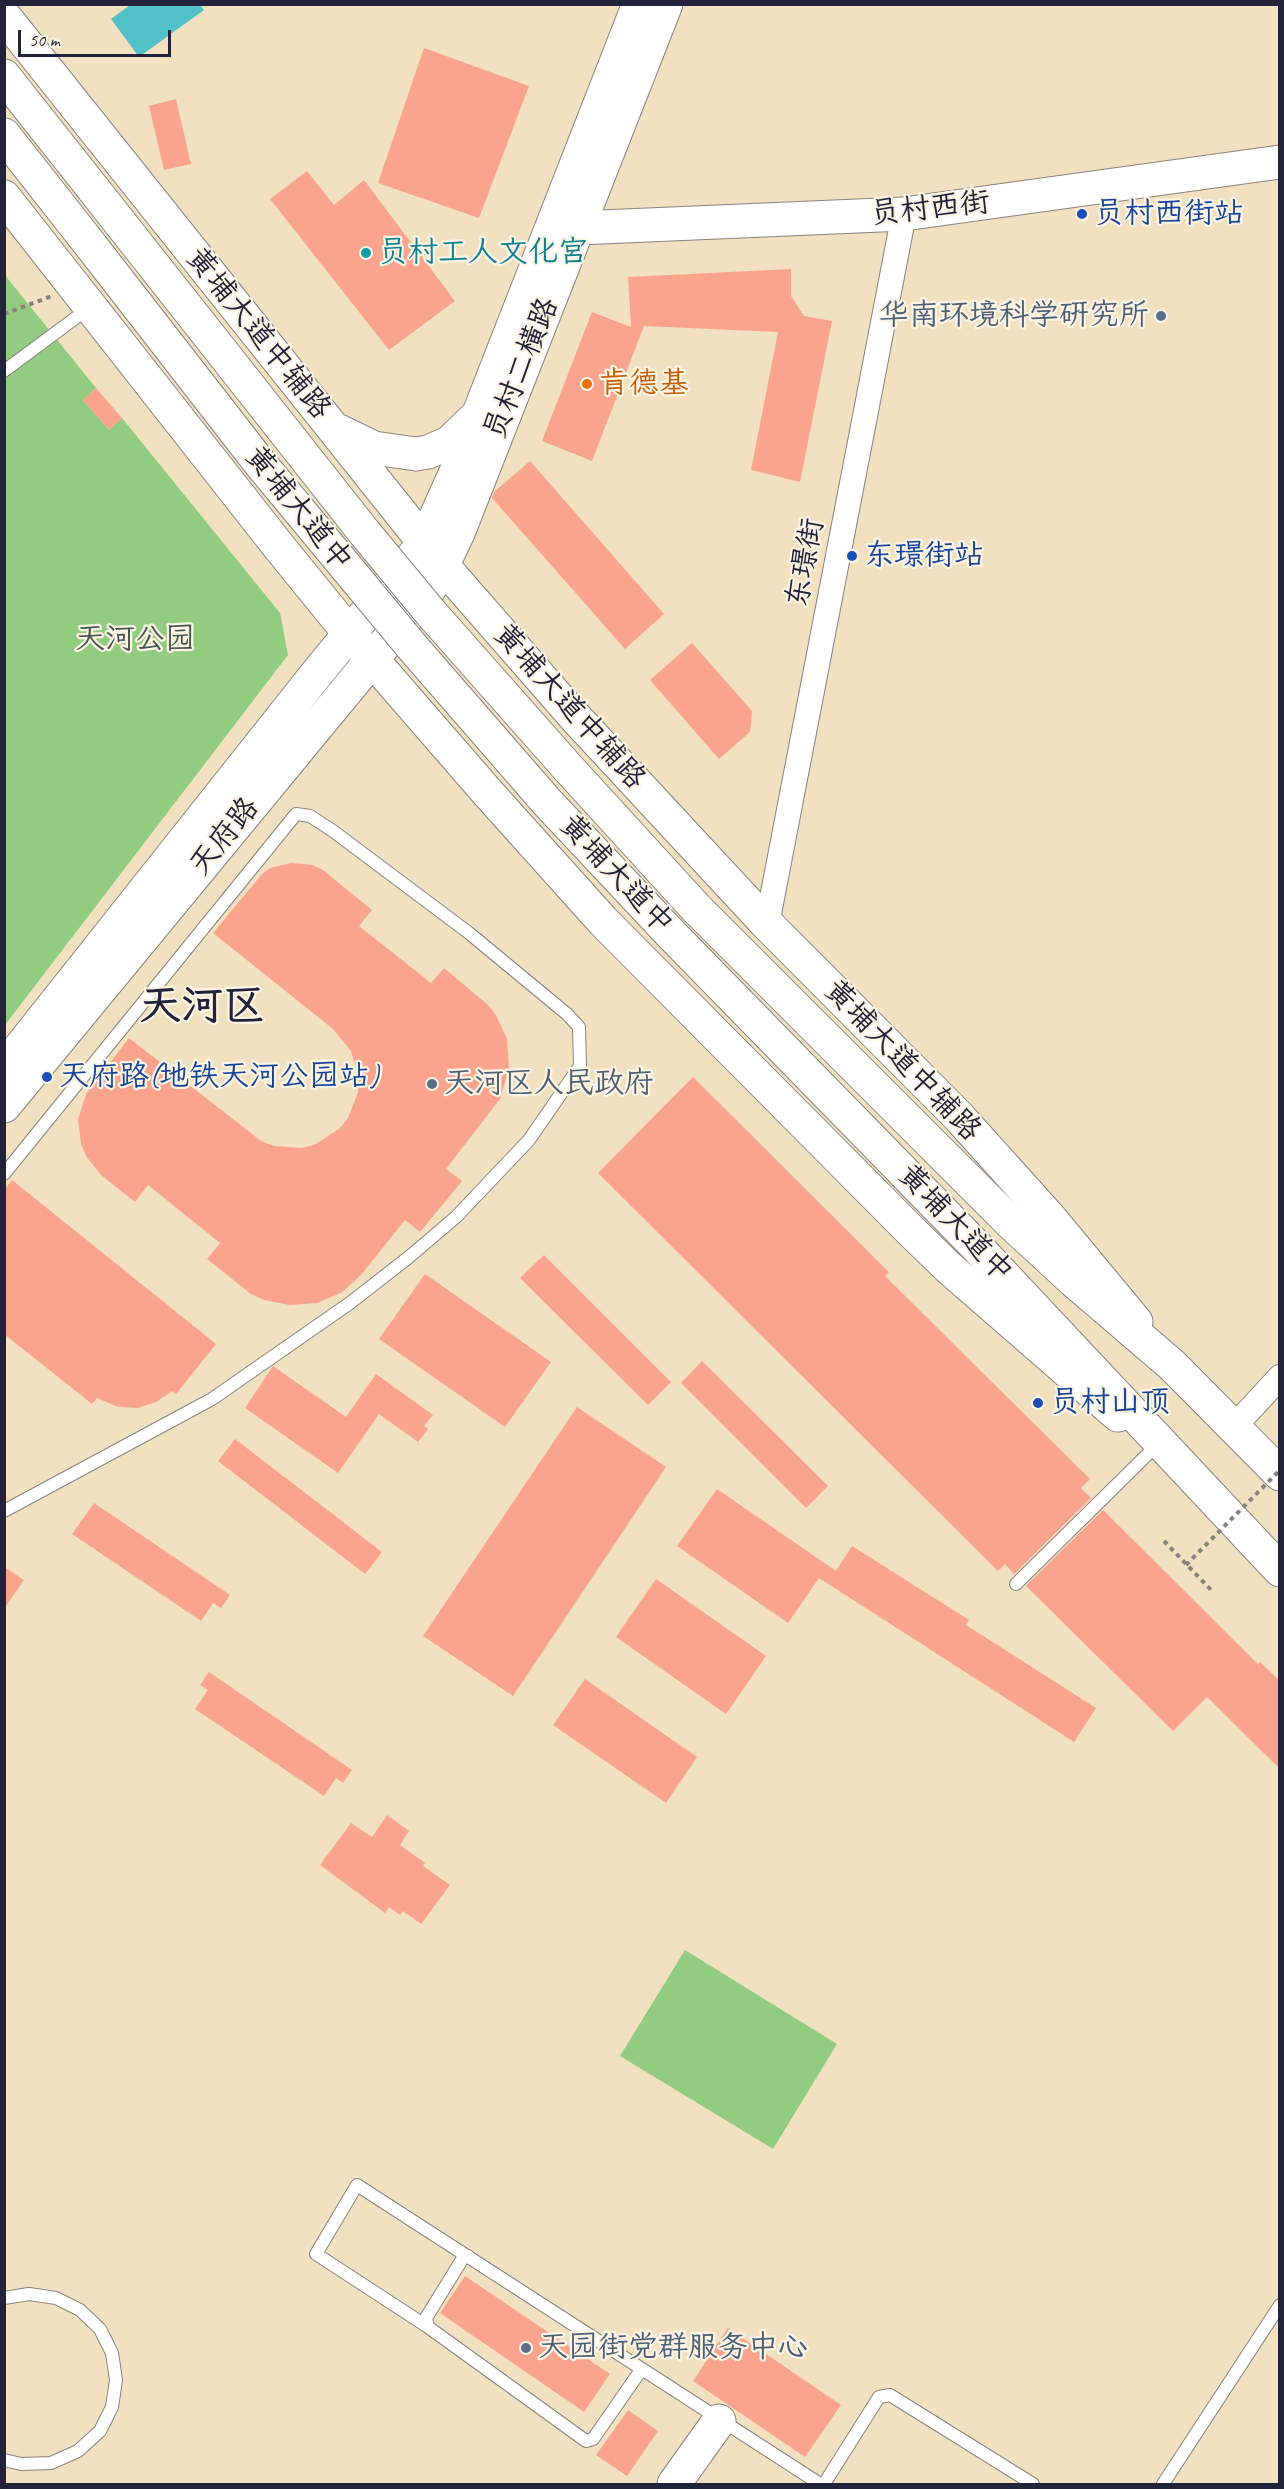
<!DOCTYPE html>
<html>
<head>
<meta charset="utf-8">
<style>
  body { margin:0 }
  #map { position:relative; width:1284px; height:2489px; overflow:hidden; background:#f1e1c1; font-family:Caveat,sans-serif }
  canvas { display:block }
  .frame { position:absolute; inset:0; border:6px solid #22223b; pointer-events:none }
  .scale { position:absolute; left:18px; top:30px; width:153px; height:27px; box-sizing:border-box; border:3px solid #22223b; border-top:0; padding-left:8px; font-size:18px; line-height:21px; white-space:nowrap; color:#22223b; -webkit-text-stroke:4px #fcf5e5; paint-order:stroke }
</style>
</head>
<body>
<div id="map">
<canvas width="1284" height="2489"></canvas>
<div class="frame"></div>
<div class="scale">50 m</div>
</div>
<script>
const c = document.querySelector('canvas').getContext('2d');
c.lineJoin = 'round';
function paint(path, color) { c.fillStyle = color; c.fill(path, 'evenodd'); }
const poly = rows => new Path2D(rows.map(r => 'M' + r).join(''));
function strokePath(path, color, width, dash) { c.strokeStyle = color; c.lineWidth = width; c.lineCap = dash ? 'butt' : 'round'; c.setLineDash(dash || []); c.stroke(path); }
function drawText(font, color, halo, rows, align = 'center') {
  c.font = font + ' Caveat,"LXGW WenKai TC",sans-serif'; c.lineWidth = 4.5; c.setLineDash([]); c.textBaseline = 'middle'; c.strokeStyle = halo; c.fillStyle = color; for (const [text, x, y, turn = 0] of rows) {
    c.save(); c.translate(x, y); c.rotate((+turn || 0) * Math.PI / 180); c.textAlign = isNaN(turn) ? turn : align; if (halo) c.strokeText(text, 0, 0); c.fillText(text, 0, 0); c.restore();
  }
}
paint(poly([
  [4,274,96,388,83,400,109,430,122,418,280,613,288,655,5,1025],
  [685,1950,837,2044,773,2149,620,2056]
]), '#92cc80');
paint(poly([
  [130,5,200,5,204,10,139,57,111,19]
]), '#52c0c7');
paint(poly([
  [424,48,529,86,479,218,378,183],
  [176,99,191,164,164,170,149,106],
  [307,171,334,205,364,180,455,301,389,350,270,199],
  [791,269,791,296,804,316,832,321,800,482,751,470,778,332,644,326,592,461,542,441,592,312,631,327,628,277],
  [96,388,122,418,109,430,83,400],
  [530,461,664,614,625,649,492,498,494,492],
  [692,643,752,711,750,732,719,759,650,680],
  [291,863,313,865,323,870,372,910,359,926,431,983,444,968,488,1005,496,1015,507,1039,509,1068,500,1099,446,1169,462,1181,420,1232,405,1220,361,1275,341,1293,317,1303,290,1305,264,1300,251,1294,207,1259,220,1243,148,1185,135,1202,101,1175,86,1156,81,1144,78,1119,86,1094,129,1038,261,1141,274,1146,302,1148,316,1144,339,1129,348,1118,358,1092,359,1078,351,1051,333,1029,213,933,262,874,270,868],
  [693,1077,889,1272,885,1276,1090,1479,1081,1488,1091,1498,1014,1574,1005,1564,998,1571,598,1173],
  [12,1180,216,1344,176,1394,172,1391,156,1402,138,1408,118,1407,97,1398,92,1404,4,1334,4,1190],
  [544,1255,671,1382,648,1405,520,1278],
  [425,1274,551,1362,505,1427,379,1339],
  [702,1361,828,1486,806,1508,681,1383],
  [273,1366,346,1417,376,1374,433,1415,424,1426,428,1429,418,1442,379,1414,338,1473,245,1408],
  [577,1407,666,1467,513,1696,423,1636],
  [235,1439,382,1552,365,1574,218,1461],
  [717,1489,836,1571,852,1546,969,1620,966,1625,1096,1708,1074,1742,819,1578,788,1623,677,1546],
  [94,1503,230,1595,221,1608,213,1603,201,1621,72,1534],
  [1103,1510,1258,1664,1260,1662,1280,1681,1280,1769,1207,1697,1173,1731,1026,1586],
  [4,1567,24,1580,4,1609],
  [656,1579,766,1656,726,1714,616,1637],
  [209,1672,352,1770,343,1783,336,1778,324,1796,195,1709,208,1690,200,1685],
  [585,1679,697,1757,666,1803,553,1725],
  [387,1815,409,1831,400,1845,425,1863,423,1866,450,1885,421,1924,403,1911,400,1915,389,1907,385,1913,320,1865,351,1823,372,1837],
  [465,2276,610,2374,584,2412,440,2313],
  [728,2328,841,2405,805,2457,693,2381],
  [628,2410,658,2431,627,2476,596,2455]
]), '#faa48d');
const lane = poly([
  [4,371,89,308],
  [4,1174,296,814,310,816,333,831,469,933,567,1014,579,1027,580,1066,529,1140,456,1217,409,1257,350,1303,212,1399,4,1511],
  [1016,1584,1155,1447],
  [468,2256,463,2258,426,2318,428,2327,586,2441,593,2439,641,2370],
  [4,2298,29,2294,56,2298,80,2310,100,2329,112,2353,116,2380,112,2407,100,2431,78,2451,51,2463,21,2464,4,2460],
  [428,2327,316,2254,357,2185,820,2484],
  [824,2484,879,2397,890,2395,1033,2484],
  [1163,2484,1280,2305]
]);
const street = poly([
  [767,924,904,214],
  [1233,1428,1280,1377]
]);
const secondary = poly([
  [4,16,443,566,574,716,767,924,959,1117,1049,1217,1136,1322],
  [4,197,280,548,350,634,488,793,603,921,913,1233,948,1267,1118,1415],
  [578,228,904,214,1280,162],
  [339,431,374,448,416,454,428,452,449,443,475,418],
  [4,1068,318,672,424,543,456,472,639,4],
  [4,1106,426,594,438,575,458,533,666,4],
  [674,2484,719,2421]
]);
const primary = poly([
  [4,76,121,224],
  [4,135,92,247],
  [696,908,1011,1223,1074,1281,1172,1365,1280,1474],
  [670,933,976,1246,1280,1570]
]);
strokePath(lane, '#8a827e', 14);
strokePath(street, '#8a827e', 26);
strokePath(secondary, '#8a827e', 35);
strokePath(primary, '#8a827e', 35);
strokePath(poly([
  [4,314,52,296],
  [1164,1541,1211,1590]
]), '#8a827e', 4, [4.5, 4.5]);
strokePath(lane, '#fff', 12);
strokePath(street, '#fff', 24);
strokePath(secondary, '#fff', 33);
strokePath(primary, '#fff', 33);
const primaryBridge = poly([
  [121,224,364,532,431,613,569,769,696,908],
  [92,247,259,462,414,649,547,802,670,933]
]);
strokePath(primaryBridge, '#8a827e', 35, []);
strokePath(poly([
  [1186,1565,1280,1470]
]), '#8a827e', 4, [4.5, 4.5]);
strokePath(primaryBridge, '#fff', 33);
for (const [x, y, r, color] of [
  [1082,214,6,"#1a4fb4"],
  [366,253,6,"#0f9aa8"],
  [1161,316,6,"#5c6f8a"],
  [587,384,6,"#e8710a"],
  [852,556,6,"#1a4fb4"],
  [47,1077,6,"#1a4fb4"],
  [432,1084,6,"#5c6f8a"],
  [1038,1403,6,"#1a4fb4"],
  [526,2348,6,"#5c6f8a"]
]) { const dot = new Path2D(); dot.arc(x, y, r, 0, 2 * Math.PI); c.fillStyle = color; c.fill(dot); strokePath(dot, '#fcf5e5', 2); }
drawText('30px', '#22223b', '#fcf5e5', [
  ["员村西街",930,209,-6],
  ["黄埔大道中辅路",258,334,51],
  ["员村二横路",522,369,-68],
  ["黄埔大道中",298,509,51],
  ["东璟街",806,563,-79],
  ["黄埔大道中辅路",569,707,48],
  ["天府路",225,837,-51],
  ["黄埔大道中",616,875,47],
  ["黄埔大道中辅路",902,1061,46],
  ["黄埔大道中",955,1224,46]
]);
drawText('30px', '#164399', '#fcf5e5', [
  ["员村西街站",1094,214],
  ["东璟街站",864,556],
  ["天府路(地铁天河公园站)",59,1077],
  ["员村山顶",1050,1403]
], 'left');
drawText('30px', '#0d838f', '#fcf5e5', [
  ["员村工人文化宫",378,253]
], 'left');
drawText('30px', '#4e5e75', '#fcf5e5', [
  ["华南环境科学研究所",1149,316,"right"],
  ["天河区人民政府",444,1084],
  ["天园街党群服务中心",538,2348]
], 'left');
drawText('30px', '#c56008', '#fcf5e5', [
  ["肯德基",599,384]
], 'left');
drawText('30px', '#445550', '#fcf5e5', [
  ["天河公园",135,640]
]);
drawText('bold 42px', '#22223b', '#fcf5e5', [
  ["天河区",202,1008]
]);
</script>
</body>
</html>
